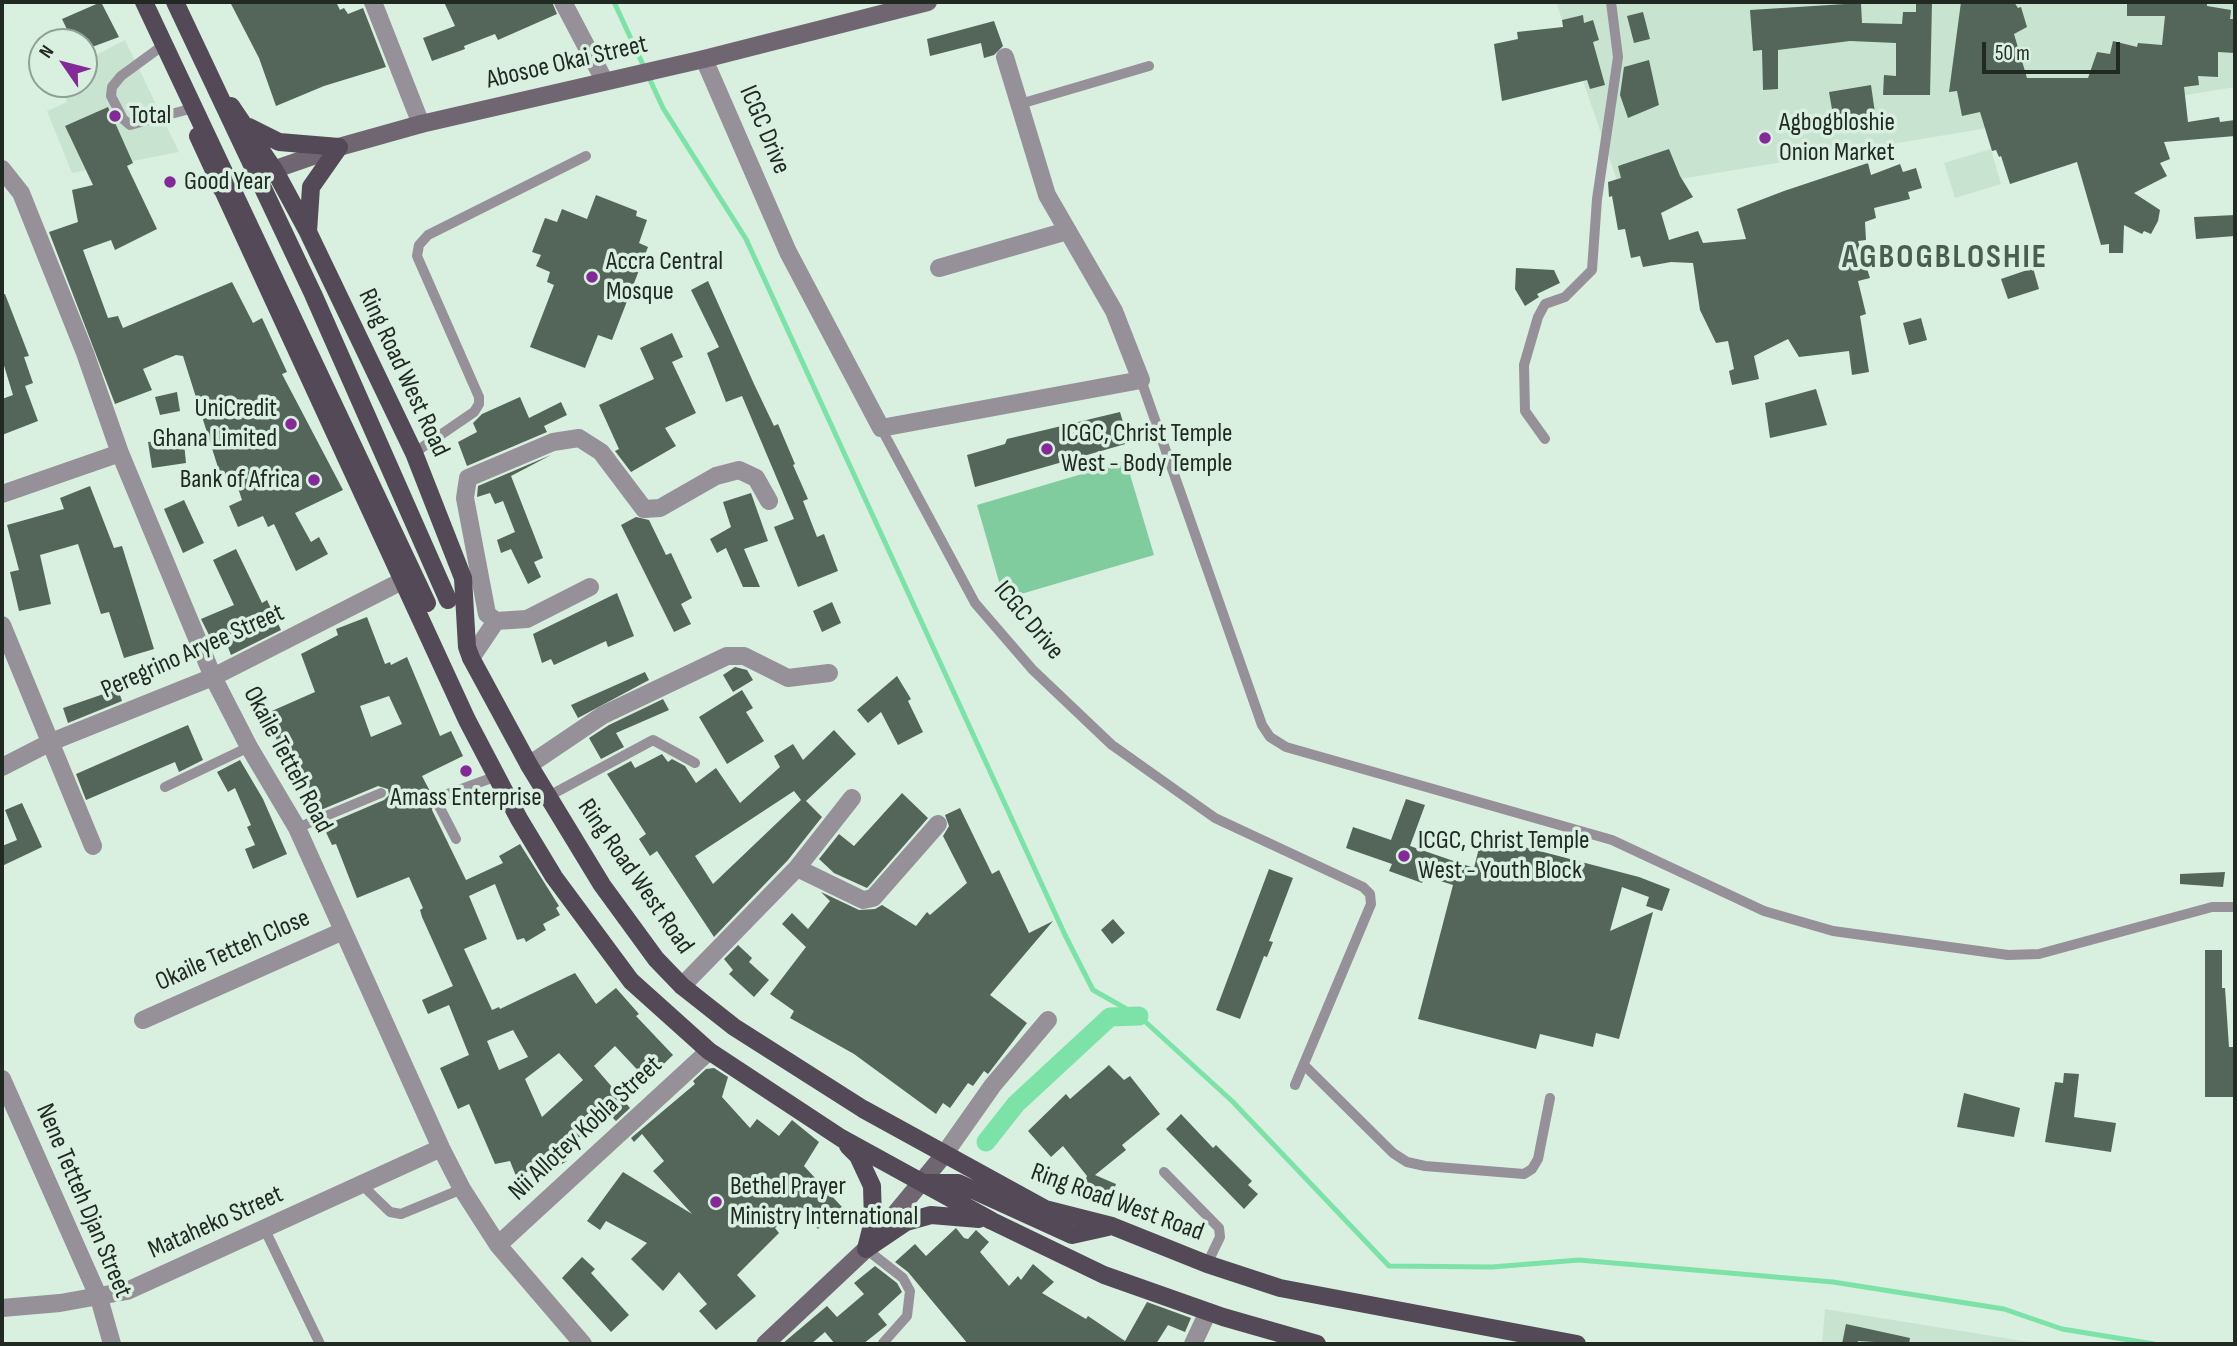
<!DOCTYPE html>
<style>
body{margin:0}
#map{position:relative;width:2237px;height:1346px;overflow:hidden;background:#d9efe0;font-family:"Sofia Sans Condensed",sans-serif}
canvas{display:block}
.frame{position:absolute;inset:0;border:4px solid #212923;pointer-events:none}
.north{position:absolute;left:28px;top:28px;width:70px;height:70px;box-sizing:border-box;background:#d9efe0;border:2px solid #8fa094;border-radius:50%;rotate:305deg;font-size:19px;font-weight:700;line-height:28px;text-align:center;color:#212923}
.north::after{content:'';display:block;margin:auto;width:24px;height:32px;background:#842a96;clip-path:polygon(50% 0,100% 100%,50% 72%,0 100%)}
.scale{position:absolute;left:1982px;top:42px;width:138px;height:32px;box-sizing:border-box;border:4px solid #212923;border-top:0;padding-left:9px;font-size:21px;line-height:24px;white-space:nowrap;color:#212923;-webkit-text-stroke:5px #d9efe0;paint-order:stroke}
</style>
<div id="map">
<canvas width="2237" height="1346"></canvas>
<div class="frame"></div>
<div class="north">N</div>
<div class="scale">50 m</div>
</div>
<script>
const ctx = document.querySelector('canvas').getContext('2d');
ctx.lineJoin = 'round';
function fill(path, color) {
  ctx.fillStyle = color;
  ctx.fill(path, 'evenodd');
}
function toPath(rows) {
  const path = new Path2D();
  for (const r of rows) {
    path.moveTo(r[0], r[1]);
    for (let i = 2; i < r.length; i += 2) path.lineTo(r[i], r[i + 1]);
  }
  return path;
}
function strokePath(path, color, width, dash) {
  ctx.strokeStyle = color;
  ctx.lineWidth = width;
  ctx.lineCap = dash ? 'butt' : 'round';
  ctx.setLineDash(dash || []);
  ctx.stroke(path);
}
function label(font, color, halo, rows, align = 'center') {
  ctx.font = font + ' "Sofia Sans Condensed",sans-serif';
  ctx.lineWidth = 7;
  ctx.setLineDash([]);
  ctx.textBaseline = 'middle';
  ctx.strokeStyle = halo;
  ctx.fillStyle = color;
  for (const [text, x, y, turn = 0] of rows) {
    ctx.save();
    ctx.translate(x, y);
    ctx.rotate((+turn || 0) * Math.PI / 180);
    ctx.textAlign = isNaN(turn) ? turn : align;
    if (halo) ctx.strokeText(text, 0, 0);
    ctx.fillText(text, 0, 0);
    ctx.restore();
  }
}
const built = toPath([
 [1556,2,2235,2,2235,87,1620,189],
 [125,40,179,152,72,173,47,111,67,102,60,84,84,84,84,61],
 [1991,149,2001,184,1955,198,1944,163],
 [1825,1309,2023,1341,2046,1344,1822,1344]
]);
const green = toPath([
 [1126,461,1154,555,1004,599,977,505]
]);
const stream = toPath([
 [614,2,663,108,746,239,1065,935,1093,990,1139,1016,1232,1101,1389,1266,1492,1267,1579,1260,1833,1282,2004,1309,2062,1329,2154,1344]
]);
const canal = toPath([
 [986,1142,1016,1104,1110,1017,1139,1016]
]);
const building = toPath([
 [101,2,119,37,84,50,84,42,73,42,62,19],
 [230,2,336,2,340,10,344,8,348,14,363,8,386,67,324,86,276,106,259,58],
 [444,2,552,2,557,14,498,40,495,34,464,46,465,49,432,61,423,38,455,26],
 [1916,2,1932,2,1930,95,1883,95,1884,75,1896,76,1896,43,1850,41,1778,50,1778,89,1763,90,1762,50,1753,51,1750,10,1861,3,1862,23,1902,24,1903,12,1916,12],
 [1961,2,2014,2,2018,8,2021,7,2027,27,2014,34,2027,78,2088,78,2097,52,2110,54,2113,41,2137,47,2138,43,2162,45,2165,16,2127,16,2127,2,2207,2,2207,6,2231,10,2230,19,2235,19,2235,53,2218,52,2218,77,2198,76,2199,85,2184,87,2188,122,2219,117,2220,122,2235,120,2235,136,2164,142,2170,159,2160,163,2167,176,2134,193,2160,210,2158,221,2151,234,2144,231,2142,234,2124,225,2123,253,2109,253,2109,244,2101,245,2077,162,2010,184,2001,156,1999,157,1996,150,1992,151,1980,112,1962,116,1957,91,1949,92],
 [1643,12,1650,39,1634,43,1627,16],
 [1583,15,1584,23,1593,20,1599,40,1593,42,1605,85,1590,89,1587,80,1502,101,1494,44,1518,39,1517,32,1563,27,1562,20],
 [994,21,1003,46,994,55,984,58,981,43,930,56,927,39],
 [1649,60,1659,105,1628,118,1620,95,1624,67],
 [1871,85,1875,113,1834,121,1829,92],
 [108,107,133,163,127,166,157,229,115,250,111,240,83,250,108,318,118,316,123,328,232,282,253,323,262,318,287,372,282,374,343,490,295,513,311,542,319,537,328,554,296,571,274,524,268,527,263,516,238,527,229,506,242,500,233,473,221,477,183,356,176,355,143,369,152,390,115,404,49,232,78,222,72,190,93,185,65,126],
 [1669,149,1680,176,1693,197,1661,213,1669,240,1698,231,1703,243,1746,239,1737,209,1784,191,1868,163,1871,175,1900,164,1903,172,1916,168,1922,188,1908,192,1910,199,1874,208,1876,218,1865,222,1866,240,1858,241,1870,278,1858,281,1866,314,1860,316,1869,372,1852,375,1849,351,1799,357,1788,339,1754,356,1759,379,1732,385,1729,371,1734,369,1728,341,1716,343,1700,310,1693,263,1671,262,1643,267,1640,256,1631,258,1625,229,1618,230,1612,196,1609,197,1608,182,1621,178,1618,166],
 [596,195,637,211,636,216,647,220,639,243,648,247,612,340,598,335,585,368,530,347,554,285,547,282,550,272,536,266,541,255,532,252,545,218,557,222,562,209,587,219],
 [2235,215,2235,236,2196,239,2194,217],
 [1516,268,1554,270,1560,283,1537,294,1539,297,1525,306,1515,289],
 [2033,268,2039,289,2008,299,2001,279],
 [708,281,754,384,774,426,778,424,795,464,793,465,808,499,803,501,817,537,824,534,838,571,798,587,774,527,794,519,742,396,726,402,707,353,719,347,691,290],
 [2,294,5,294,29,356,24,357,33,383,25,386,38,421,2,435,2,399,13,395,2,359],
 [1921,318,1927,340,1909,345,1903,323],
 [672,333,683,357,672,362,696,413,665,428,676,446,631,472,615,451,619,449,599,405,654,379,640,348],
 [1816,389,1827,425,1770,438,1765,403],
 [177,392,180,411,160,415,155,397],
 [520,397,529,418,561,402,567,415,544,426,547,432,467,466,458,442,477,432,473,423,482,414],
 [1120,412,1129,443,975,487,967,455,1005,444,1007,439],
 [172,439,173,444,184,443,186,463,152,468,148,442],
 [551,455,511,476,543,558,534,562,541,577,528,584,511,549,501,553,497,540,515,532,503,501,495,504,490,493,477,497,478,486],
 [90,486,114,548,122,546,154,649,124,658,109,612,101,614,78,544,40,555,51,604,19,611,10,572,19,570,7,525,64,509,60,498],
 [751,493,768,541,744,549,760,587,743,587,726,548,717,553,710,539,731,527,723,502],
 [184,500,204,543,183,553,164,509],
 [636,517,649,520,666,555,671,553,692,598,681,604,691,624,674,632,621,525],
 [236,549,262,603,267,600,281,630,231,655,226,642,215,647,201,619,234,605,213,560],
 [617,593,634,636,608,647,606,641,554,665,551,659,542,663,533,634],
 [832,602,841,623,822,632,813,611],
 [367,617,385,664,390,662,391,665,407,657,440,736,451,731,463,756,422,776,434,799,432,810,466,880,503,863,499,856,520,844,559,906,556,908,560,915,543,924,546,930,526,942,524,938,517,940,495,884,469,896,487,939,464,949,492,1010,499,1007,500,1009,575,973,596,1004,616,988,639,1014,636,1016,673,1055,647,1080,615,1046,594,1066,630,1108,616,1121,607,1112,562,1153,567,1161,551,1171,535,1169,516,1176,510,1161,495,1164,469,1104,458,1109,440,1068,469,1055,449,1005,428,1014,422,1000,453,986,422,917,420,910,423,908,409,877,357,898,336,844,332,845,323,826,384,800,389,795,388,789,378,786,316,812,308,793,311,792,294,752,290,754,285,742,279,745,265,714,315,692,301,654,338,635,336,629],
 [389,696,402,724,371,737,360,706],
 [513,1030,528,1057,499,1070,487,1041],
 [559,1053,583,1080,542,1117,525,1079],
 [735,667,747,670,753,680,733,692,723,675],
 [645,672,649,680,578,718,571,705],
 [897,676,911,699,908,701,923,732,898,745,881,712,868,723,857,710],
 [118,689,122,701,68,723,63,708],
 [742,690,753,708,746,712,764,741,727,764,699,717],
 [663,699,669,710,616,733,624,747,601,759,589,738,609,725],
 [188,725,203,760,179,772,175,762,86,800,76,774],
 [834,730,856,754,806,801,822,817,788,860,714,937,657,851,650,856,639,839,646,834,607,774,631,761,635,768,662,754,668,762,672,759,685,766,696,783,716,768,740,803,780,767,774,756,793,744,803,760],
 [794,791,801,800,713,884,695,856],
 [240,760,263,799,287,854,253,869,245,849,255,845,247,827,251,825,235,788,228,792,217,772],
 [902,793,928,818,867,888,834,873,819,859,839,834,854,846],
 [1406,799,1425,805,1410,846,1474,868,1482,836,1639,877,1670,889,1662,911,1646,906,1649,897,1622,887,1610,931,1653,912,1619,1039,1596,1033,1593,1047,1540,1034,1536,1049,1418,1019,1453,885,1425,876,1422,883,1389,871,1392,864,1346,848,1353,827,1391,840],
 [22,803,42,847,2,866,2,846,17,840,5,810],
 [960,808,992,874,999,870,1029,933,1053,921,990,995,1027,1023,988,1074,984,1071,973,1086,968,1083,950,1108,943,1103,936,1114,854,1054,790,1018,794,1011,770,994,806,947,782,924,792,913,808,929,830,901,821,892,859,910,875,909,882,905,916,926,927,912,930,915,967,883,943,836,949,826,945,815],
 [1269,869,1293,878,1269,941,1273,942,1267,957,1264,956,1240,1019,1216,1010],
 [2225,872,2223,887,2180,884,2180,874],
 [1113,919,1125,933,1112,944,1101,930],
 [738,945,752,958,749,962,769,980,754,997,729,974,733,970,724,959],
 [2205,950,2222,950,2222,988,2225,988,2229,1047,2235,1047,2235,1097,2205,1097],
 [1109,1065,1124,1080,1130,1076,1160,1114,1122,1145,1126,1150,1095,1175,1116,1184,1111,1198,1083,1186,1087,1176,1063,1146,1051,1157,1028,1131,1066,1094,1070,1099],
 [714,1068,728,1077,722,1097,750,1128,757,1119,779,1136,792,1120,819,1142,804,1166,842,1207,818,1229,797,1206,775,1228,779,1233,737,1275,756,1296,716,1330,699,1311,707,1304,679,1272,663,1291,631,1259,647,1243,606,1221,600,1230,587,1221,623,1172,692,1214,653,1171,664,1161,642,1134,634,1142,631,1138,695,1084,693,1081,706,1069],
 [2064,1073,2079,1074,2074,1117,2116,1123,2111,1152,2045,1142,2055,1082,2063,1083],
 [1964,1093,2020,1108,2014,1137,1957,1127],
 [1181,1114,1213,1148,1216,1145,1252,1181,1248,1185,1258,1194,1244,1209,1166,1129],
 [956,1228,964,1238,968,1239,976,1230,989,1242,980,1252,1009,1286,1018,1276,1021,1280,1033,1264,1054,1282,1042,1293,1086,1319,1088,1316,1125,1341,1147,1302,1191,1318,1185,1332,1168,1325,1156,1344,968,1344,908,1272,895,1262,915,1244,926,1256],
 [582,1257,595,1269,591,1273,629,1315,611,1332,562,1278],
 [875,1266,897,1283,902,1292,878,1314,887,1325,863,1344,835,1344,825,1332,811,1344,782,1344,827,1306,837,1317,864,1294,854,1283],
 [1846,1324,1910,1338,1909,1344,1858,1341,1857,1344,1842,1344]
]);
const lane = toPath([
 [158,49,121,76,112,87,111,96,123,119,130,125,186,110],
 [1020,104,1149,66],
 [1141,380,1262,725,1270,737,1286,747,1612,840,1764,911,1833,931,2008,955,2039,954,2212,907,2235,907],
 [881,428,975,603,1032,669,1112,745,1215,818,1363,887,1370,894,1371,904,1295,1085],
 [1545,439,1525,411,1524,365,1538,317,1545,304,1565,297,1592,270,1597,199,1618,57,1611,2],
 [414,453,474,412,479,404,479,397,417,256,419,245,428,235,586,156],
 [165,787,249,747],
 [547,797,653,740,695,763],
 [297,828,381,793],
 [456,839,439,806,445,795,497,776],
 [1304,1065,1393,1153,1407,1162,1425,1166,1524,1174,1532,1169,1538,1159,1550,1098],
 [1164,1172,1219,1228,1220,1237,1207,1264],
 [362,1185,390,1212,401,1214,462,1189],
 [265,1230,320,1344],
 [866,1249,903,1278,910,1291,907,1316,883,1343]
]);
const street = toPath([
 [373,2,421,124],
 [563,2,604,80],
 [704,59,788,252,881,428,1141,380,1114,311,1047,195,1005,57],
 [2,169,21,193,85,353,120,453,213,677,249,747,297,828,441,1148,462,1189,498,1245,583,1344],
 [939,268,1067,231],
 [2,494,120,453],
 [590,587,527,619,496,621,487,614,465,498,468,478,553,442,579,438,601,452,644,509,660,508,716,476,739,470,756,478,769,501],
 [2,625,93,846],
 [471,658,496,621],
 [529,765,603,715,727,656,744,656,788,678,829,673],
 [2,767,51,742,213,677,404,580],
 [797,868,863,900,873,898,938,824],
 [682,986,797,868,852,798],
 [143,1020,343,931],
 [2,1079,99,1298,112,1344],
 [943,1156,993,1085,1048,1020],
 [498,1245,709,1051],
 [2,1308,60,1303,127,1291,441,1148],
 [1193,1344,1208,1312]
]);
const secondary = toPath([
 [221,188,339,147,421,124,704,59,928,2],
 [765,1344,866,1249,943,1156]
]);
const primary = toPath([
 [231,106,275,171,308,232,414,453,463,578,467,647,471,658,529,765,602,885,656,959,682,986,734,1027,863,1109,1045,1209,1112,1226,1207,1264,1280,1288,1577,1344],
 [249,127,279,142,339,147],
 [198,136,467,720,519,819,554,877,631,981,709,1051,841,1138,992,1221,1104,1275,1223,1317,1317,1344],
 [308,232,311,187,339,147],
 [848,1146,858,1156,872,1186,873,1221,866,1249],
 [924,1183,958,1183,1072,1235,1108,1227],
 [866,1249,906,1222,931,1215,979,1219]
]);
const primaryBridge = toPath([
 [144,2,427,603],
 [175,2,313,294,448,600]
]);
const markers = [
 [115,116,7,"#842a96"],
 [1765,138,7,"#842a96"],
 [170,182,7,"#842a96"],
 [592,277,7,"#842a96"],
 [291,424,7,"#842a96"],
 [1047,449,7,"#842a96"],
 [314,480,7,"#842a96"],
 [466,771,7,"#842a96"],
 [1404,856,7,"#842a96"],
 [716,1202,7,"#842a96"]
];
const streetNames = [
 ["Abosoe Okai Street",567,63,-13],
 ["ICGC Drive",764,130,67],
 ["Ring Road West Road",403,373,65],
 ["ICGC Drive",1028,621,50],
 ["Peregrino Aryee Street",193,652,-24],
 ["Okaile Tetteh Road",287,760,62],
 ["Ring Road West Road",635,877,55],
 ["Okaile Tetteh Close",233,951,-24],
 ["Nii Allotey Kobla Street",586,1129,-43],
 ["Nene Tetteh Djan Street",83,1201,67],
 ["Ring Road West Road",1117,1203,20],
 ["Mataheko Street",216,1223,-24]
];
const poiNames = [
 ["Total",129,116],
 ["Agbogbloshie",1779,123],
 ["Onion Market",1779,153],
 ["Good Year",184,182],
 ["Accra Central",606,262],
 ["Mosque",606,292],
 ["UniCredit",277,409,"right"],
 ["Ghana Limited",277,439,"right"],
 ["ICGC, Christ Temple",1061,434],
 ["West - Body Temple",1061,464],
 ["Bank of Africa",300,480,"right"],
 ["Amass Enterprise",466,798,"center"],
 ["ICGC, Christ Temple",1418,841],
 ["West - Youth Block",1418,871],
 ["Bethel Prayer",730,1187],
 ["Ministry International",730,1217]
];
const districtNames = [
 ["AGBOGBLOSHIE",1945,259]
];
fill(built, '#c8e4d1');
fill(green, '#80cc9e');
strokePath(stream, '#7de2a7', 5);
strokePath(canal, '#7de2a7', 19);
fill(building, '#536659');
strokePath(lane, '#969098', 10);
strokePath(street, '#969098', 18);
strokePath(secondary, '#706671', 18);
strokePath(primary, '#544956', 18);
strokePath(primaryBridge, '#544956', 18);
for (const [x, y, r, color] of markers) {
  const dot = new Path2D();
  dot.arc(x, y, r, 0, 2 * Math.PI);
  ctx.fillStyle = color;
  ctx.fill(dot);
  strokePath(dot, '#d9efe0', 2.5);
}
label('26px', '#212923', '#d9efe0', streetNames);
label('26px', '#212923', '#d9efe0', poiNames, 'left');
ctx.letterSpacing = '2px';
label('bold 33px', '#4a5d50', '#d9efe0', districtNames);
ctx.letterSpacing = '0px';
</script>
